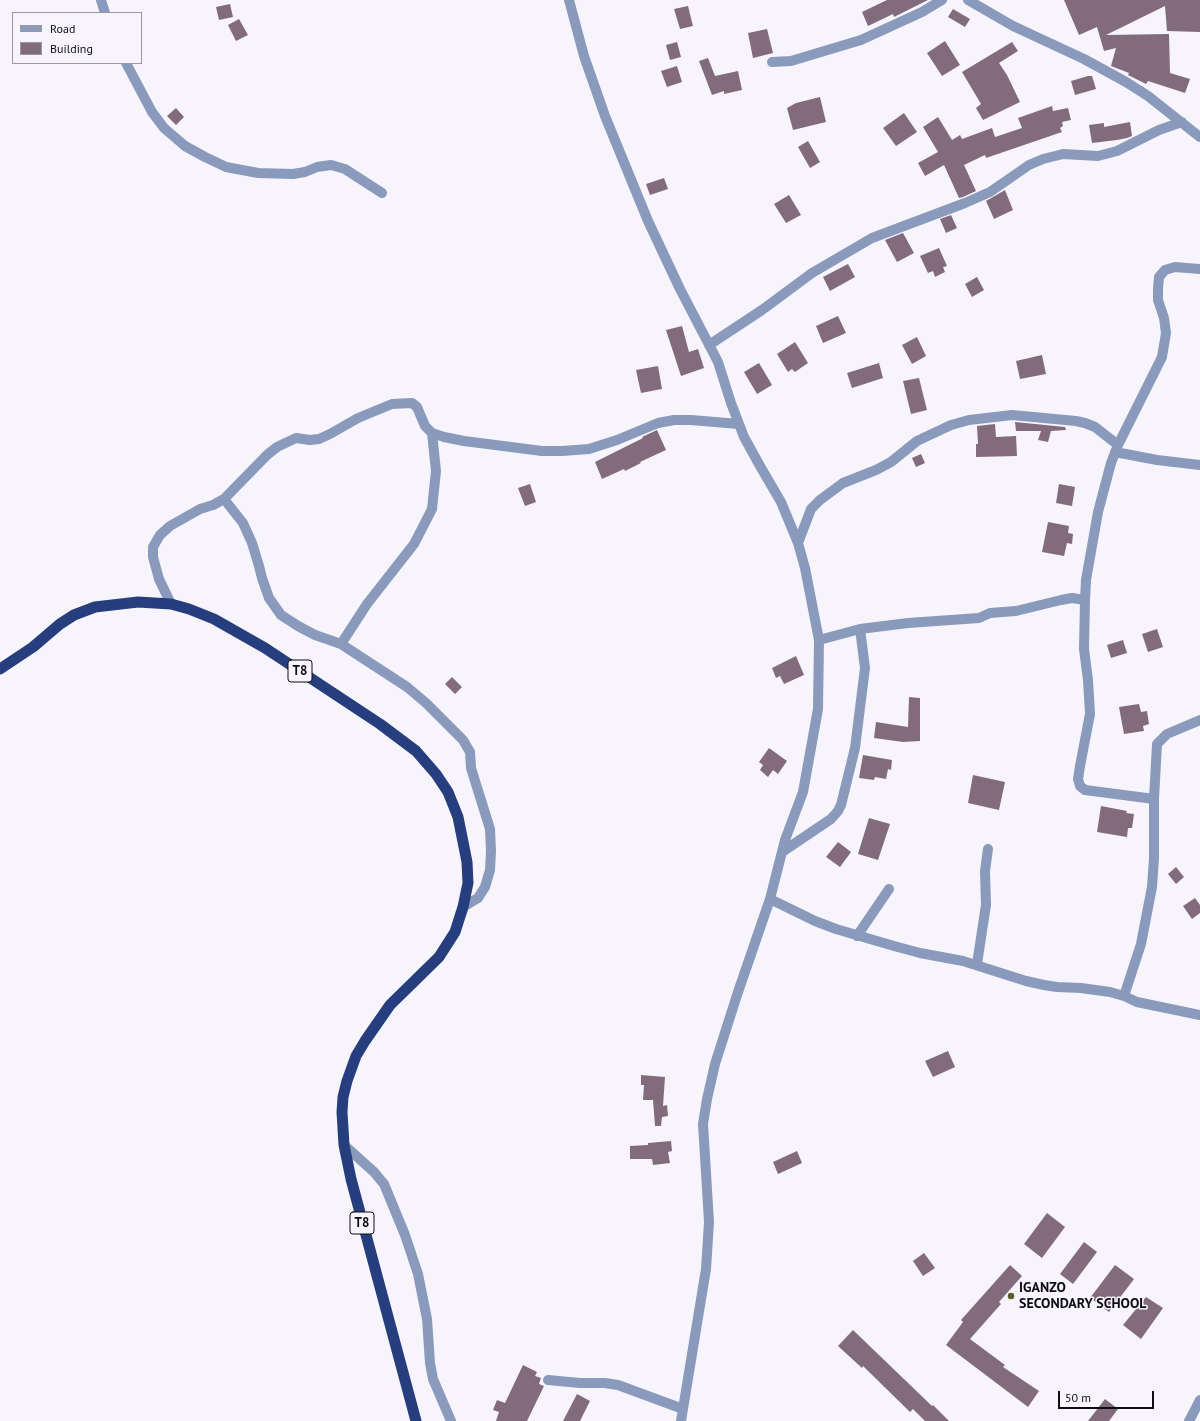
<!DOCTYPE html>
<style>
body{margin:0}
#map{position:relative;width:1200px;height:1421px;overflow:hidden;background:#f7f5fb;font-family:"PT Sans",sans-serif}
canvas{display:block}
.legend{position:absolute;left:12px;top:12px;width:130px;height:52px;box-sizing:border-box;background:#f7f5fb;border:1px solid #9a979f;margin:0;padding:5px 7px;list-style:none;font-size:12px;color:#0e0b14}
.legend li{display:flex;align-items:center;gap:8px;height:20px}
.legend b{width:20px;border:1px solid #9a979f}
.scale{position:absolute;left:1058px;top:1391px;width:96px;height:18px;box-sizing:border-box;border:2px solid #0e0b14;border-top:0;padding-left:5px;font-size:12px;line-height:14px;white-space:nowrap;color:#0e0b14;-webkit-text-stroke:3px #f7f5fb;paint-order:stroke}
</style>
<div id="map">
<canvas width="1200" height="1421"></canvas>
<ul class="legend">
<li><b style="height:5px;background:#8a9abc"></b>Road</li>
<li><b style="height:11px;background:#816b7c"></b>Building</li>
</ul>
<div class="scale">50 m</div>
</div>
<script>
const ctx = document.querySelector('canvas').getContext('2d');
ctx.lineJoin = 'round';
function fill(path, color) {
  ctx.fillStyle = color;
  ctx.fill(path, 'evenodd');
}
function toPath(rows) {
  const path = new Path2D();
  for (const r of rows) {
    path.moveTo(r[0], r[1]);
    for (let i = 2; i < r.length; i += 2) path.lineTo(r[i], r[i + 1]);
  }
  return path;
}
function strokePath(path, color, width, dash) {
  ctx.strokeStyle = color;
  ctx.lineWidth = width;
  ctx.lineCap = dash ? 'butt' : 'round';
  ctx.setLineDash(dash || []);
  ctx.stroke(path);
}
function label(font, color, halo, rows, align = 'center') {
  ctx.font = font + ' "PT Sans",sans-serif';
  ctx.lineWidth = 3;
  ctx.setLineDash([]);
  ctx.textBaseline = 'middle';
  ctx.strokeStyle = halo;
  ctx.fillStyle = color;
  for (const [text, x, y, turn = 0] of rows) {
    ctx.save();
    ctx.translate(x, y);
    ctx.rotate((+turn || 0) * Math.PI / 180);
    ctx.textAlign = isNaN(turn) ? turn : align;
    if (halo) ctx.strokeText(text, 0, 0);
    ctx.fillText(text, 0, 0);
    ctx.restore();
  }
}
const building = toPath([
 [887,0,928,0,894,17,893,14,868,26,862,12],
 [1064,0,1200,0,1200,32,1167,31,1165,6,1106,35,1169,34,1170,73,1190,79,1185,93,1148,81,1146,84,1128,75,1129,73,1111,66,1116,48,1104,51,1097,27,1079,35],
 [230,4,233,17,219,20,216,7],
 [688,6,693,26,680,29,674,9],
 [953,9,970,19,965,27,948,17],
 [239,19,248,35,236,41,228,25],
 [767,29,773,53,753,58,748,33],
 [945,41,960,65,942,76,927,53],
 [677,42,681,57,670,60,666,45],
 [1012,42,1018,51,999,63,1007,75,1020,102,983,120,976,108,981,104,962,72],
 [708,58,715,76,738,71,742,90,724,94,724,91,712,95,699,61],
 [677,66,682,82,667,87,661,71],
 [1088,76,1092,76,1096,89,1075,95,1071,81],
 [820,97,826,122,793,130,787,108,796,103],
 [1052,106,1053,111,1068,108,1071,120,1062,122,1063,126,1060,128,1062,132,986,158,985,155,964,165,976,191,963,197,959,198,944,165,925,176,918,163,938,152,923,127,938,117,952,140,960,135,962,139,992,128,995,137,1022,128,1018,118],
 [176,108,184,117,176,125,167,116],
 [904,113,917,132,896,146,883,128],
 [1130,122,1132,136,1127,138,1117,140,1092,143,1089,125,1104,123,1104,127],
 [808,141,820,162,810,168,798,147],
 [664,178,668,189,650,195,646,184],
 [1005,190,1013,210,994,219,986,201],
 [789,195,801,215,786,223,774,204],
 [951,215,957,228,946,233,940,219],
 [903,233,914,253,897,262,885,240],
 [939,248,947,266,943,267,945,272,935,277,933,271,928,273,920,256],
 [848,264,855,277,830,291,823,277],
 [977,277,984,290,972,297,965,284],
 [838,316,846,333,823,343,816,326],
 [682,326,689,352,698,349,704,368,681,376,666,330],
 [917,337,926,356,912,364,902,345],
 [795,342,808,363,795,372,792,369,788,372,777,354],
 [1042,355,1046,374,1020,379,1016,361],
 [759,363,772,385,757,394,744,372],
 [879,363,883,378,852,388,847,373],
 [658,366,662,389,641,393,636,370],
 [919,378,927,410,911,414,903,381],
 [1015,422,1065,427,1066,430,1051,431,1048,442,1038,440,1041,431,1016,431],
 [995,424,996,437,1016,436,1017,456,976,457,976,444,978,444,977,426],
 [657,430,666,450,640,462,641,463,625,471,624,469,602,479,595,462,643,438,642,437],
 [921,454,925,463,916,467,912,458],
 [530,484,536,502,525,506,518,488],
 [1059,484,1075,487,1072,506,1056,503],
 [1048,522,1069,526,1068,533,1073,534,1072,544,1067,543,1064,556,1042,552],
 [1157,629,1163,647,1148,652,1142,634],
 [1123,640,1127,653,1111,658,1107,645],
 [796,656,804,675,784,684,780,676,776,678,772,668],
 [452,677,462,687,455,694,445,684],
 [909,697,920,698,920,741,903,742,874,738,876,722,908,727],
 [1139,704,1141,712,1147,711,1149,724,1143,726,1144,731,1124,734,1119,707],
 [769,748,787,761,778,774,773,770,768,777,760,770,763,765,759,762],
 [863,755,892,760,891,770,888,769,886,779,875,777,874,780,859,778],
 [973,775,1005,782,999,810,968,803],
 [1101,806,1127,811,1126,813,1134,814,1132,828,1128,828,1127,837,1097,832],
 [869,818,890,824,878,860,858,854],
 [838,842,851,852,840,867,826,857],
 [1176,867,1184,877,1176,884,1168,874],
 [1195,898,1200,905,1200,913,1192,919,1183,906],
 [948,1051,955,1067,933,1077,925,1061],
 [641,1075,665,1077,663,1106,667,1105,668,1116,662,1117,661,1126,655,1126,653,1100,643,1100,644,1085,641,1085],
 [671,1141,672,1151,668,1152,670,1163,653,1165,652,1159,630,1159,630,1146,648,1145,648,1143],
 [797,1151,802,1163,778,1174,773,1162],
 [1047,1213,1065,1227,1042,1258,1024,1244],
 [1084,1242,1097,1252,1073,1284,1060,1274],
 [924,1253,935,1268,923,1276,913,1261],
 [1010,1265,1022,1276,999,1302,1001,1304,970,1339,1005,1365,1003,1367,1039,1391,1028,1407,946,1345,963,1322,961,1320],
 [1115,1265,1134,1279,1109,1312,1090,1298],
 [1146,1297,1163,1308,1141,1339,1123,1325],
 [853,1330,932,1406,933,1405,949,1421,925,1421,913,1409,910,1412,863,1366,862,1368,838,1346],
 [523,1365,537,1372,535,1376,541,1378,539,1384,544,1386,527,1421,496,1421,499,1412,493,1410,497,1400,505,1403],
 [577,1394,590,1401,580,1421,563,1421],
 [1105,1399,1118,1409,1109,1421,1088,1421]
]);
const minor = toPath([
 [101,0,105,13],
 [569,0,584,56,605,116,648,221,680,289,718,362,731,403,744,437,760,466,781,502,798,543,805,568,819,640,818,709,803,792,785,840,770,899,737,995,715,1064,707,1099,703,1124,709,1222,706,1269,681,1421],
 [968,0,1013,26,1084,59,1126,82,1148,96,1200,137],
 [772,62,791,61,861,40,922,12,942,0],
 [126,63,152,112,164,128,185,146,205,157,226,167,258,173,293,174,305,172,317,167,331,165,345,169,382,193],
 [709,345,762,310,812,273,872,238,965,203,990,192,1029,165,1043,159,1063,154,1098,156,1117,151,1159,130,1182,122],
 [1115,452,1157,460,1200,465],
 [224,499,243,523,252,543,259,566,262,578,269,598,281,615,298,626,315,635,341,644,407,687,426,703,463,740,470,752,471,768,490,829,491,851,490,870,485,887,478,898,463,907],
 [798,543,811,509,820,500,843,483,876,470,891,462,917,441,951,425,969,420,1012,415,1076,421,1085,423,1095,427,1118,445],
 [171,604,159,579,153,557,153,547,160,535,170,526,200,509,213,505,224,499,267,455,277,447,296,438,310,440,319,439,330,434,358,418,392,404,412,403,417,407,425,426,432,433,444,437,464,441,542,451,562,451,589,449,617,440,658,423,674,420,691,420,739,424],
 [819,640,860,629,908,623,979,618,990,613,1016,611,1061,600,1072,598,1085,600],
 [341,644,367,604,414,544,432,509,436,471,432,433],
 [1154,799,1085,790,1080,786,1078,779,1080,766,1090,714,1088,680,1084,649,1085,600,1086,580,1098,512,1111,463,1118,445,1162,357,1166,333,1164,318,1158,300,1158,289,1159,277,1165,270,1175,267,1200,269],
 [782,852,831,819,838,811,841,805,855,748,865,668,860,629],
 [770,899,815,921,836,929,894,946,920,953,963,961,1026,981,1044,985,1057,987,1081,988,1110,992,1124,996,1137,1002,1200,1015],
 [857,936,889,889],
 [977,964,986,905,985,871,988,849],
 [1124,996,1141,944,1152,887,1154,858,1154,799,1157,744,1167,734,1200,720],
 [344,1145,374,1172,384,1184,405,1235,418,1274,427,1319,430,1363,433,1379,451,1421],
 [548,1380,580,1383,605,1383,618,1385,683,1409],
 [1189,1421,1200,1400]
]);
const trunk = toPath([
 [0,669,33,647,60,624,74,615,95,607,138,602,171,604,189,609,214,619,265,648,380,724,416,751,436,774,448,792,458,817,467,862,468,883,463,907,455,932,439,957,390,1005,365,1041,356,1056,347,1081,343,1097,342,1112,344,1145,351,1179,416,1421]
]);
const markers = [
 [1011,1296,4,"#5b5d2a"]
];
const shields = [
 [300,671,24],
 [362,1223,24]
];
const shieldNames = [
 ["T8",300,671],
 ["T8",362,1223]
];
const poiNames = [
 ["IGANZO",1019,1288],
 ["SECONDARY SCHOOL",1019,1304]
];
fill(building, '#816b7c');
strokePath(minor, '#8a9abc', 10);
strokePath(trunk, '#263e7d', 11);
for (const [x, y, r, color] of markers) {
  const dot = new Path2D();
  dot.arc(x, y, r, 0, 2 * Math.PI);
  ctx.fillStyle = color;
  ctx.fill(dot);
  strokePath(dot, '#f7f5fb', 1.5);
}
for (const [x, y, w] of shields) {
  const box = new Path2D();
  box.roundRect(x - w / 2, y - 11, w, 22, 3);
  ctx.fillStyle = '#f7f5fb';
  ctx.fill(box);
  strokePath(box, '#0e0b14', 1);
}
label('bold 13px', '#0e0b14', null, shieldNames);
label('bold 14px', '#0e0b14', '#f7f5fb', poiNames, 'left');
</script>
